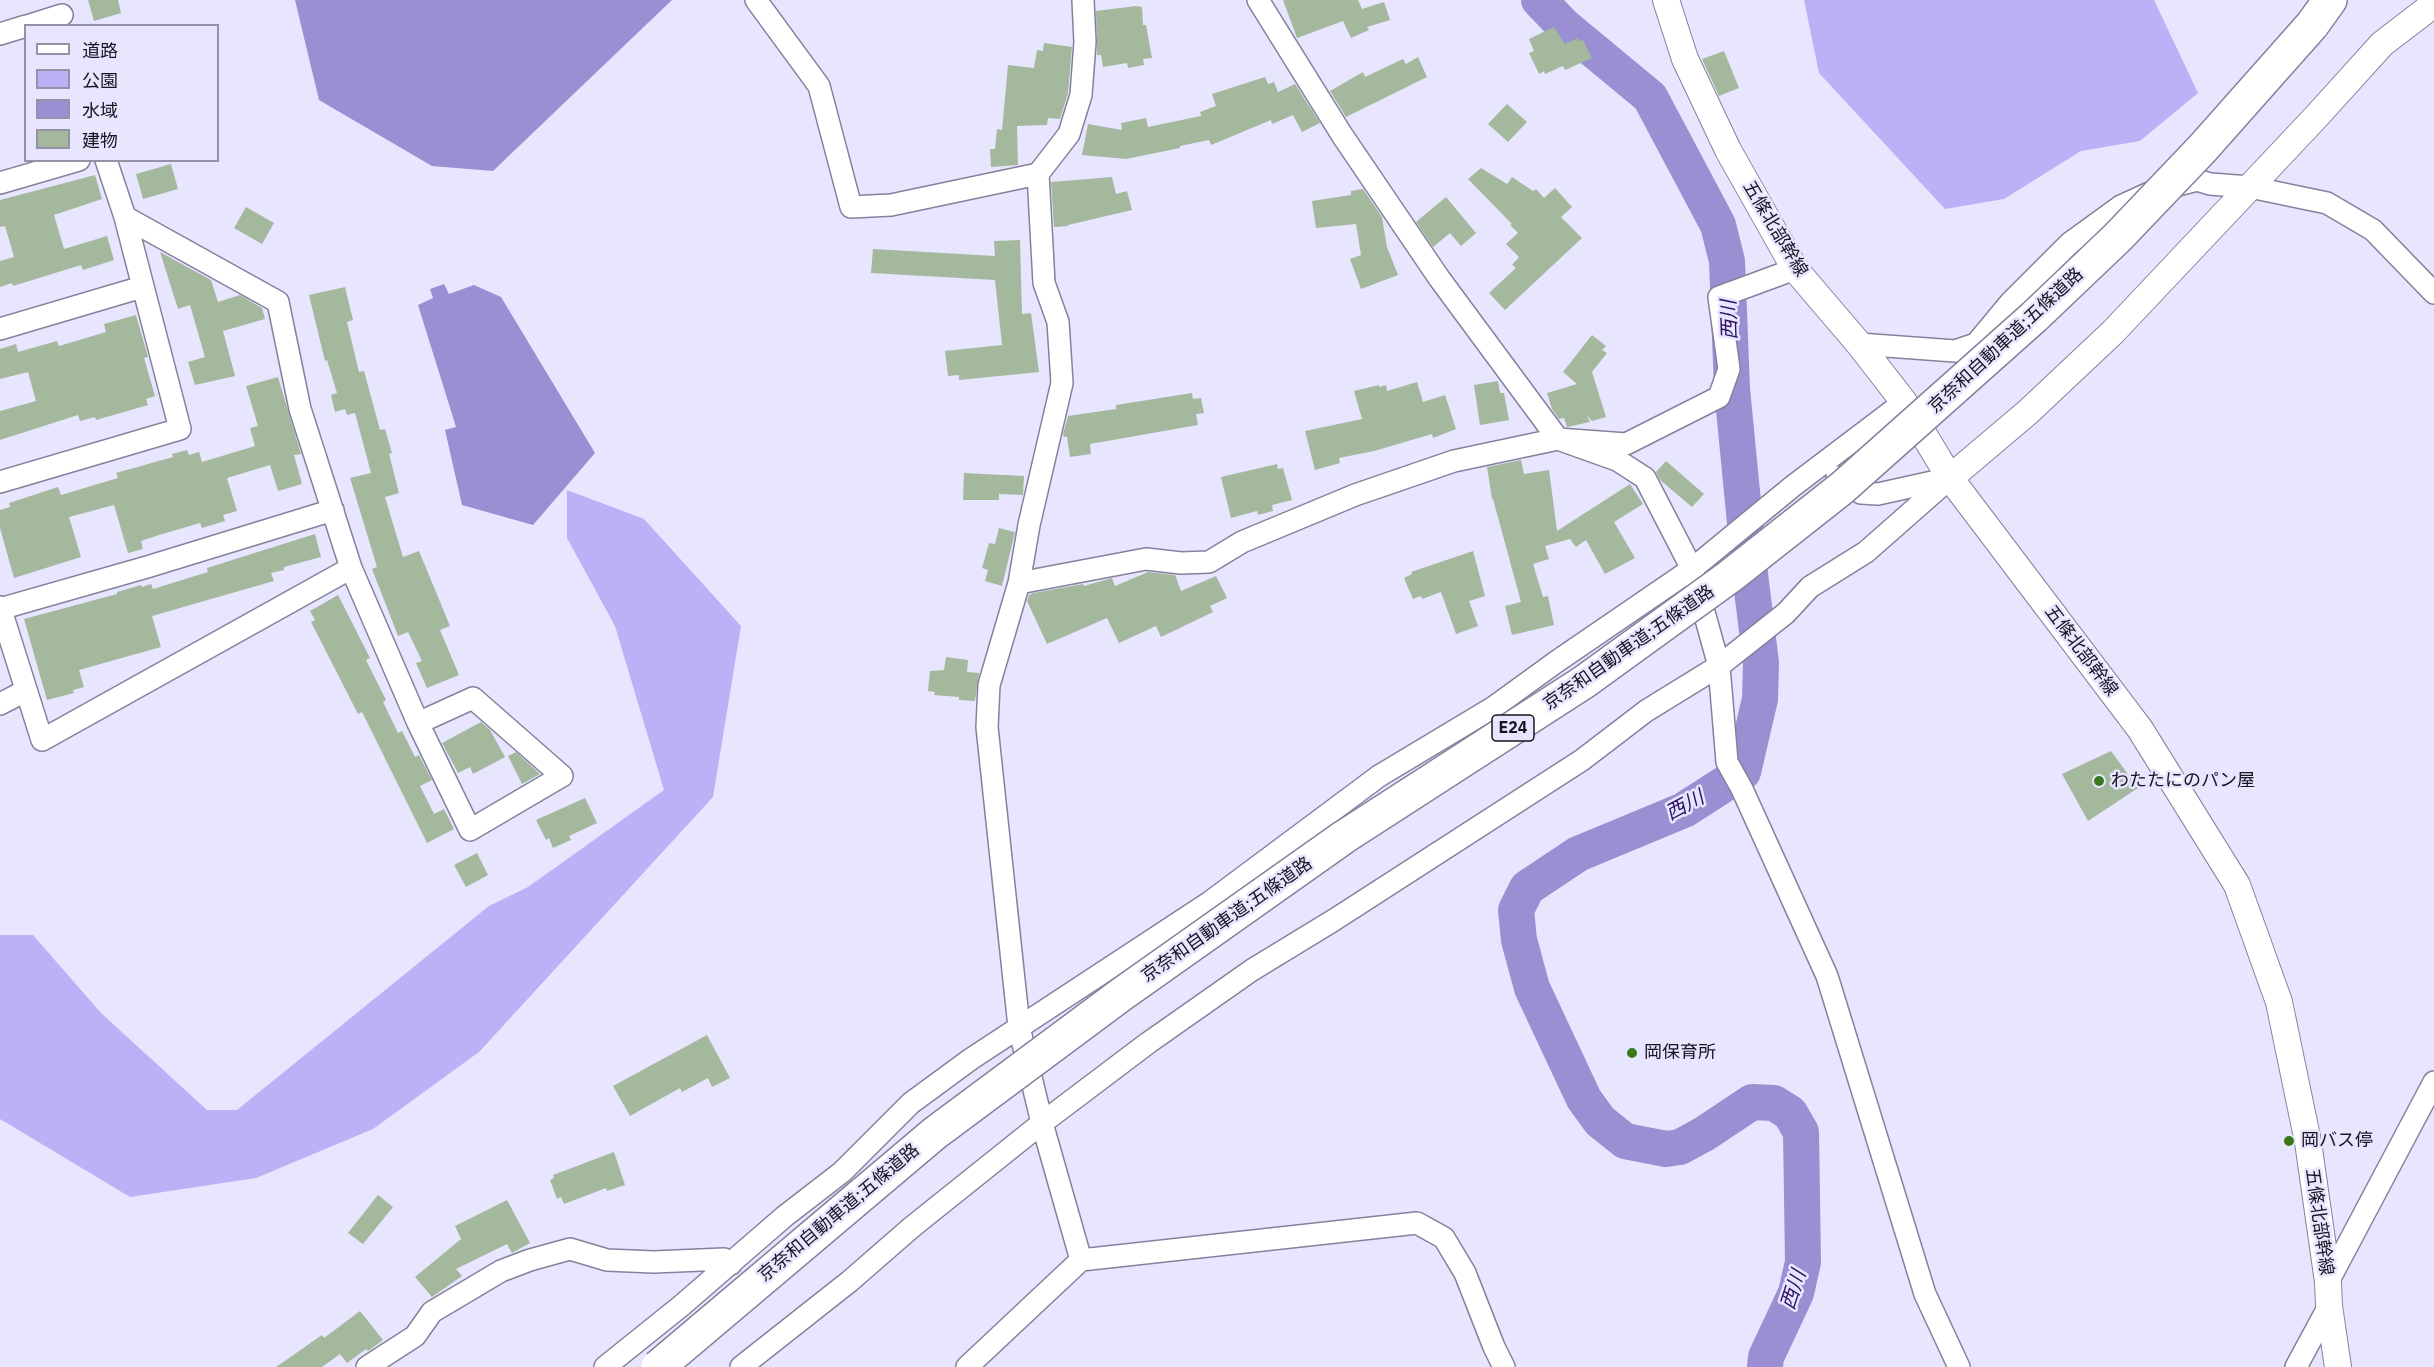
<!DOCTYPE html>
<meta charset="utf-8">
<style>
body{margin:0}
#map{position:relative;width:2434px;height:1367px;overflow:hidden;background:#e8e5ff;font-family:"IBM Plex Sans","Noto Sans JP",sans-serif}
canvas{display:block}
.legend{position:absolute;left:24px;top:24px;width:195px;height:138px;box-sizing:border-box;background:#e8e5ff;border:2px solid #9492a6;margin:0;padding:8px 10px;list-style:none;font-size:18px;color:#171520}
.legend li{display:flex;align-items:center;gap:12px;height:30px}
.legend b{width:30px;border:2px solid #9492a6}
</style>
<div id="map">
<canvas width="2434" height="1367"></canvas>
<ul class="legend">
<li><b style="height:8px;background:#fff"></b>道路</li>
<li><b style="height:16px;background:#bcb1f7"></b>公園</li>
<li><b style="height:16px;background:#9a8fd2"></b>水域</li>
<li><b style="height:16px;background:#a4b89e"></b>建物</li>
</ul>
</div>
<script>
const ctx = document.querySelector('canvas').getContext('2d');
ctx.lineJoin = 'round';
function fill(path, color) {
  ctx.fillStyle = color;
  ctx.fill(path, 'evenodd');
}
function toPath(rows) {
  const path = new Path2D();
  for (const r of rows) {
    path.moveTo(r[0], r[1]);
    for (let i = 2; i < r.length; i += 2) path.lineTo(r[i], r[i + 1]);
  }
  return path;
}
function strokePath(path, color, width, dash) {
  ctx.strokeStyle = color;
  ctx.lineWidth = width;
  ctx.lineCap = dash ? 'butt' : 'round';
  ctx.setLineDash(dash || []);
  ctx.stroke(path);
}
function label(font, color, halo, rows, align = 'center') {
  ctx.font = font + ' "IBM Plex Sans","Noto Sans JP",sans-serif';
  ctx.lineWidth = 5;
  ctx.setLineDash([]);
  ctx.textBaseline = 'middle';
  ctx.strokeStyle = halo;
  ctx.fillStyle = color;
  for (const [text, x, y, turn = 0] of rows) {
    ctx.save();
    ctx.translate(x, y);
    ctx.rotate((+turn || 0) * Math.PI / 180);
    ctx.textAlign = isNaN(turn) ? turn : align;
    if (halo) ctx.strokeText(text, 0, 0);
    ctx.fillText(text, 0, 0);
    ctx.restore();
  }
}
const green = toPath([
 [1804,0,2154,0,2198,93,2140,141,2081,151,2004,199,1945,209,1819,73],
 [567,490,644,519,741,626,713,797,479,1052,373,1129,256,1178,130,1197,0,1119,0,935,33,935,101,1013,207,1110,237,1110,489,906,528,887,664,790,615,626,567,538]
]);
const water = toPath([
 [295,0,672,0,493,171,432,166,319,100],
 [444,284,449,294,474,285,501,297,595,453,533,525,462,505,445,430,456,427,418,305,433,298,430,289]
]);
const river = toPath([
 [1539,0,1563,25,1650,97,1718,225,1727,261,1732,389,1750,574,1761,663,1760,699,1743,772,1684,810,1578,854,1527,888,1516,910,1519,940,1532,988,1584,1099,1600,1121,1625,1141,1666,1149,1680,1147,1704,1134,1752,1102,1774,1103,1790,1113,1801,1132,1803,1262,1796,1293,1766,1357,1765,1367]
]);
const building = toPath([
 [88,0,118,0,121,13,94,21],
 [1283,0,1358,0,1362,9,1384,2,1390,20,1367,27,1369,30,1351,38,1343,21,1297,38],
 [1136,6,1142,7,1143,25,1146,25,1152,58,1143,59,1144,65,1128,68,1127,63,1103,67,1101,55,1097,55,1096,11],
 [1554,27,1565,44,1578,38,1579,41,1583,40,1592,58,1565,70,1563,66,1545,74,1544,71,1539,74,1529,53,1534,51,1529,39],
 [1044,43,1072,47,1068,93,1060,119,1048,118,1047,125,1017,126,1018,165,991,167,990,149,995,149,997,129,1002,130,1008,65,1034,68,1037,50,1043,51],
 [1724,51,1739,88,1719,96,1702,59],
 [1418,57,1427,77,1346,117,1330,91,1363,72,1365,77,1403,59,1406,64],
 [1265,77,1268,84,1274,82,1278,92,1295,84,1320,123,1302,132,1293,115,1272,124,1271,120,1211,145,1209,140,1180,146,1180,148,1126,159,1082,155,1088,124,1122,130,1121,123,1146,118,1148,127,1201,116,1200,112,1216,106,1212,94],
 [1507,104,1527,122,1508,142,1488,124],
 [171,164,178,189,143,199,136,174],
 [1481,168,1507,184,1512,177,1533,191,1536,189,1544,198,1555,188,1572,207,1561,217,1582,238,1505,310,1489,293,1516,268,1512,265,1519,257,1506,244,1518,233,1510,225,1512,224,1468,179],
 [95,175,102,199,54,215,64,249,107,236,114,260,83,270,81,265,13,286,12,283,0,287,0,261,14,257,5,226,0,227,0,200],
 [1112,177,1116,194,1127,191,1132,210,1068,225,1068,226,1054,227,1051,182],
 [1363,189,1382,217,1387,247,1398,275,1361,289,1350,259,1361,255,1356,224,1316,228,1312,201,1351,195,1351,191],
 [1446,197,1476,233,1461,246,1450,233,1433,247,1416,222],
 [246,207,274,223,262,244,234,228],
 [1020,240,1022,314,1031,313,1039,372,959,380,959,375,948,376,945,351,1002,345,995,280,871,273,873,249,995,256,994,241],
 [160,252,211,280,218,302,240,295,262,308,265,319,223,331,235,376,195,385,188,362,205,357,190,305,178,309],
 [345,287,353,320,347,322,359,372,364,371,380,430,385,429,392,453,389,454,399,493,385,497,403,557,419,551,450,626,440,630,459,675,427,688,416,663,422,661,408,632,398,636,372,569,377,567,350,478,371,473,355,413,347,415,345,409,335,412,331,395,337,393,327,360,325,361,309,295],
 [136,315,148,357,144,358,155,396,146,399,148,405,96,420,95,417,80,421,78,415,0,440,0,411,36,401,28,372,0,379,0,349,16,344,18,352,57,341,59,346,106,332,104,324],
 [1592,335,1606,346,1602,350,1607,353,1592,372,1606,417,1592,421,1587,416,1590,422,1567,427,1564,418,1559,419,1552,409,1547,393,1577,384,1563,372],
 [278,377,301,454,294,455,302,484,278,491,270,465,227,478,237,511,223,515,225,521,202,528,200,523,159,535,141,541,143,549,128,553,114,505,69,517,81,557,14,578,0,528,0,510,10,507,9,503,58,487,61,495,118,478,116,473,173,457,172,454,187,450,189,455,199,452,202,462,255,446,250,428,258,426,246,386],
 [1498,381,1500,393,1504,393,1509,420,1480,425,1474,385],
 [1417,382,1423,402,1445,395,1456,429,1433,438,1432,434,1374,451,1339,458,1340,463,1315,470,1305,431,1362,419,1354,391,1379,385,1379,387,1386,385,1387,391],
 [1192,393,1193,399,1201,398,1204,413,1196,414,1198,425,1090,444,1091,454,1070,457,1067,437,1064,437,1063,434,1068,416,1116,409,1116,405],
 [1521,460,1524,474,1549,470,1557,531,1630,484,1643,504,1614,522,1635,558,1605,574,1586,540,1576,547,1570,539,1545,546,1549,559,1533,564,1543,597,1548,596,1554,625,1512,635,1505,606,1521,602,1493,499,1492,499,1487,467],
 [1666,461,1704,494,1692,507,1660,480,1656,472],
 [1277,464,1278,469,1283,468,1292,500,1272,505,1273,511,1258,515,1257,511,1231,518,1221,477],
 [964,473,1024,476,1023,495,999,494,999,500,963,500],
 [999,528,1015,532,1002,586,985,581,988,570,982,568,989,543,995,544],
 [315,534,321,557,284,567,284,570,271,573,274,581,152,616,161,647,79,670,84,687,73,690,74,693,47,700,24,619,117,594,117,592,141,585,142,587,151,584,153,589,208,572,207,568],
 [1473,551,1485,596,1469,601,1478,626,1456,634,1441,592,1422,599,1421,596,1413,599,1404,578,1412,574,1411,572],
 [1148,572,1175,575,1181,591,1216,576,1227,598,1210,606,1213,612,1161,637,1156,626,1119,643,1107,618,1047,644,1027,601,1029,595,1033,593,1083,584,1084,586,1112,578,1115,586],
 [338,595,370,658,366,660,386,700,383,702,398,733,402,731,415,757,419,755,432,780,420,786,434,814,444,809,454,829,427,843,362,712,358,714,311,622,315,620,310,611],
 [946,657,968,660,967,672,979,673,975,701,959,700,959,697,934,695,935,692,928,691,930,671,944,670],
 [481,722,490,730,505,757,473,774,470,767,458,773,442,743],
 [2111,751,2138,788,2088,821,2062,774],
 [516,752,540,774,522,784,508,756],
 [585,798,597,823,569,836,571,840,553,848,549,838,546,840,536,820],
 [477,853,488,875,466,887,454,865],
 [707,1035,730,1078,712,1087,708,1078,682,1092,680,1088,630,1116,613,1086],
 [614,1152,625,1185,607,1191,606,1188,564,1204,561,1197,557,1199,550,1180,554,1178,553,1175],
 [378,1195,393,1207,363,1244,348,1233],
 [507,1200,530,1243,512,1253,507,1244,456,1269,462,1276,432,1297,415,1277,461,1239,455,1226],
 [360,1311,383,1340,371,1349,368,1351,366,1349,347,1363,340,1354,322,1367,276,1367,322,1335,324,1338]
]);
const minor = toPath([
 [756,0,819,86,851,207,891,205,1038,174,1069,134,1081,95,1085,42,1083,0],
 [1258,0,1342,135,1439,278,1558,439,1617,460,1645,478,1692,569,1719,666,1727,762,1742,789,1827,976,1925,1294,1959,1367],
 [27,26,62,15],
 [0,34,26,26],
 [0,183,79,160],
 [125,217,278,302,300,409,351,568,418,723],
 [0,329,142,287],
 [1859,344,1955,351,1976,344,2010,303,2070,243,2121,206,2154,191,2197,180,2210,184,2250,187,2327,203,2373,230,2434,293],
 [1837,477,1861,493,1878,494,1946,479],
 [0,482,180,429,125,217,106,160],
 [1019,583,1146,559,1181,563,1209,562,1242,542,1355,495,1454,461,1558,439,1626,444,1719,397,1729,369,1719,297,1795,269],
 [0,607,42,740,351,568],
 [0,609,147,567,333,510],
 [473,698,562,776,470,830,418,723,473,698],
 [0,704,25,691],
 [1081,1260,1417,1223,1444,1238,1465,1273,1494,1347,1504,1367],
 [2328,1282,2434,1082],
 [367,1367,415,1336,432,1312,501,1271,530,1260,570,1249,607,1260,654,1262,724,1259,731,1264],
 [605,1367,681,1306,785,1216,842,1172,911,1103,971,1059,1210,902,1379,776,1494,707,1556,662,1692,569,1793,486,1904,402],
 [741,1367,850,1281,912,1227,1042,1123,1148,1043,1252,970,1334,920,1582,760,1646,711,1719,666,1786,613,1810,587,1866,552,1950,478],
 [967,1367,1081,1260,1042,1123,1019,1027,987,727,989,685,1019,583,1029,525,1062,383,1058,322,1044,283,1038,174],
 [2296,1367,2329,1306]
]);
const tertiary = toPath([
 [1666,0,1685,59,1728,150,1795,269,1859,344,1904,402,1950,478,2140,729,2237,885,2279,1002,2308,1142,2328,1282,2329,1306,2338,1367],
 [1950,478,2028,412,2113,332,2315,118,2382,44,2434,4]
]);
const motorway = toPath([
 [2312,25,2330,0]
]);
const motorwayBridge = toPath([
 [658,1367,935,1133,1122,994,1344,837,1584,682,1729,577,1842,488,2034,317,2118,237,2202,149,2312,25]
]);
const markers = [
 [2099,781,6,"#367a1b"],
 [1632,1053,6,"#367a1b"],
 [2289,1141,6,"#367a1b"]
];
const shields = [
 [1513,728,42]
];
const shieldNames = [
 ["E24",1513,728]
];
const streetNames = [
 ["五條北部幹線",1775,229,59],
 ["京奈和自動車道;五條道路",2006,341,-43],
 ["京奈和自動車道;五條道路",1629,648,-35],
 ["五條北部幹線",2081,651,53],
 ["京奈和自動車道;五條道路",1227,920,-35],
 ["京奈和自動車道;五條道路",839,1213,-40],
 ["五條北部幹線",2319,1222,82]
];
const poiNames = [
 ["わたたにのパン屋",2111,781],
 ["岡保育所",1644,1053],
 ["岡バス停",2301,1141]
];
const waterNames = [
 ["西川",1730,320,-92],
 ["西川",1685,806,-28],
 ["西川",1794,1290,-72]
];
fill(green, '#bcb1f7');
fill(water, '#9a8fd2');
strokePath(river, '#9a8fd2', 36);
fill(building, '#a4b89e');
strokePath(minor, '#85819d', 24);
strokePath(tertiary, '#85819d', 28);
strokePath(motorway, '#85819d', 36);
strokePath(minor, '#fff', 21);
strokePath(tertiary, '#fff', 26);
strokePath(motorway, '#fff', 33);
strokePath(motorwayBridge, '#85819d', 36, []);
strokePath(motorwayBridge, '#fff', 33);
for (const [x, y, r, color] of markers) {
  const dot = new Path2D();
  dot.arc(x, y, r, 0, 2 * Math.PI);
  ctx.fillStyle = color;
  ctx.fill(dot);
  strokePath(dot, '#e8e5ff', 2);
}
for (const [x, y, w] of shields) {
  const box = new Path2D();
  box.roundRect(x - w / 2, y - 13, w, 26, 4.5);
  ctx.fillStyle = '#e8e5ff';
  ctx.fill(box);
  strokePath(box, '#171520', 1.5);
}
label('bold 16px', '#171520', null, shieldNames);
label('18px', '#171520', '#e8e5ff', streetNames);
label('18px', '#171520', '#e8e5ff', poiNames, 'left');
label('italic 20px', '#2d1261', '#e8e5ff', waterNames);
</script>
